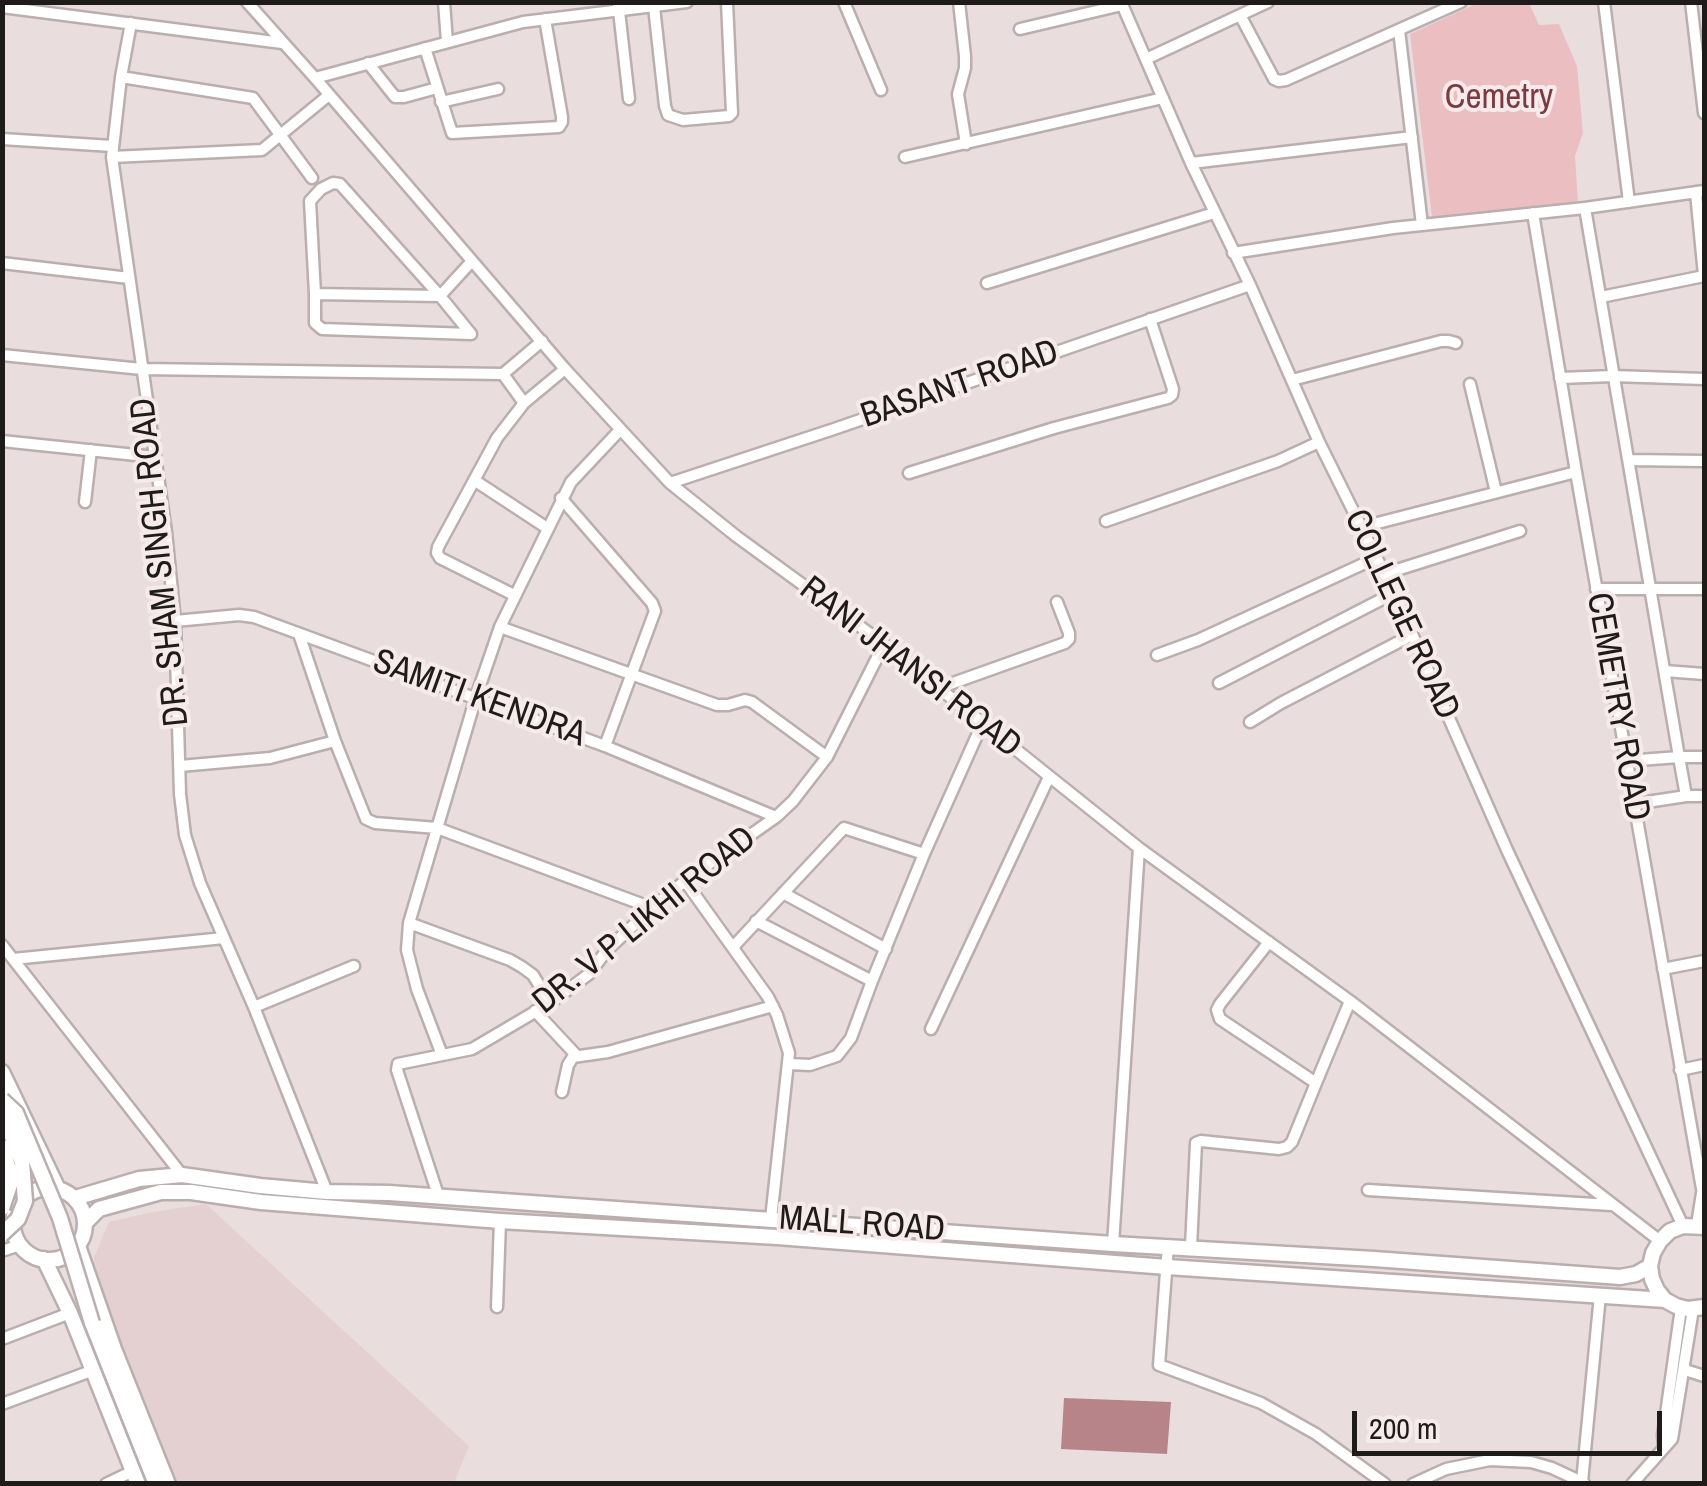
<!DOCTYPE html>
<style>
body{margin:0}
#map{position:relative;width:1707px;height:1486px;overflow:hidden;background:#e9ddde;font-family:"Archivo Narrow",sans-serif}
canvas{display:block}
.frame{position:absolute;inset:0;border:5px solid #1f1b1b;pointer-events:none}
.scale{position:absolute;left:1352px;top:1411px;width:310px;height:45px;box-sizing:border-box;border:5px solid #1f1b1b;border-top:0;padding-left:12px;font-size:30px;line-height:35px;white-space:nowrap;color:#1f1b1b;-webkit-text-stroke:8px #f7eaeb;paint-order:stroke}
</style>
<div id="map">
<canvas width="1707" height="1486"></canvas>
<div class="frame"></div>
<div class="scale">200 m</div>
</div>
<script>
const ctx = document.querySelector('canvas').getContext('2d');
ctx.lineJoin = 'round';
function fill(path, color) {
  ctx.fillStyle = color;
  ctx.fill(path, 'evenodd');
}
function toPath(rows) {
  const path = new Path2D();
  for (const r of rows) {
    if (r.length === 3) {
      path.moveTo(r[0] + r[2], r[1]);
      path.arc(r[0], r[1], r[2], 0, 2 * Math.PI);
      continue;
    }
    path.moveTo(r[0], r[1]);
    for (let i = 2; i < r.length; i += 2) path.lineTo(r[i], r[i + 1]);
  }
  return path;
}
function strokePath(path, color, width, dash) {
  ctx.strokeStyle = color;
  ctx.lineWidth = width;
  ctx.lineCap = dash ? 'butt' : 'round';
  ctx.setLineDash(dash || []);
  ctx.stroke(path);
}
function label(font, color, halo, rows, align = 'center') {
  ctx.font = font + ' "Archivo Narrow",sans-serif';
  ctx.lineWidth = 8;
  ctx.setLineDash([]);
  ctx.textBaseline = 'middle';
  ctx.strokeStyle = halo;
  ctx.fillStyle = color;
  for (const [text, x, y, turn = 0] of rows) {
    ctx.save();
    ctx.translate(x, y);
    ctx.rotate((+turn || 0) * Math.PI / 180);
    ctx.textAlign = isNaN(turn) ? turn : align;
    if (halo) ctx.strokeText(text, 0, 0);
    ctx.fillText(text, 0, 0);
    ctx.restore();
  }
}
const built = toPath([
 [206,1204,469,1446,454,1483,176,1483,94,1287,94,1257,109,1222,153,1212]
]);
const green = toPath([
 [1480,2,1529,3,1539,25,1559,24,1577,66,1583,133,1575,156,1578,203,1432,217,1410,34]
]);
const water = toPath([
 [1064,1398,1171,1402,1167,1454,1061,1449]
]);
const minor = toPath([
 [247,2,315,78,565,369,670,483,736,536,884,644,1139,848,1350,1001,1660,1241],
 [444,2,447,42],
 [618,2,629,99],
 [844,2,881,90],
 [959,2,965,56,965,68,958,94,966,144],
 [1121,2,1191,163,1250,285,1319,442,1394,593,1507,850,1683,1226],
 [1604,2,1629,202],
 [1691,2,1704,113],
 [2,7,282,43],
 [654,7,665,106,668,115,683,120,729,116,732,113,727,2],
 [1240,15,1274,79,1279,81,1286,80,1461,2],
 [131,23,121,77,112,157,166,532,175,621,180,794,185,835,200,883,254,1007,327,1192],
 [1020,29,1122,5],
 [1399,30,1422,225],
 [425,48,452,133,559,127,562,122,562,117,545,19],
 [1146,59,1268,2],
 [368,63,395,97,404,97,437,88],
 [121,77,253,98,312,178],
 [315,78,523,22,687,2],
 [441,102,498,89],
 [2,139,112,146],
 [112,157,262,150,329,95],
 [905,157,1163,98],
 [1191,163,1412,137],
 [1696,193,1704,275],
 [1585,208,1679,757,1704,757],
 [1533,213,1576,472,1704,1200],
 [1233,253,1393,228,1585,208,1704,191],
 [2,263,129,278],
 [987,283,1214,213],
 [315,294,315,323,322,329,471,334],
 [1601,297,1704,276],
 [471,334,440,296,340,184,333,183,321,189,310,201,315,294,440,296,472,261],
 [2,355,142,369,503,374,542,341],
 [503,374,524,403,565,369],
 [1560,378,1613,376,1704,379],
 [1292,380,1441,341,1449,341,1456,343],
 [1470,384,1496,492],
 [2,441,155,457],
 [1630,460,1704,461],
 [909,473,1054,428,1168,398,1172,395,1173,389,1150,319],
 [474,480,547,528],
 [670,483,834,429,1250,285],
 [561,498,652,603,655,611,605,746],
 [85,502,91,450],
 [1106,521,1278,461,1319,442],
 [1362,527,1576,472],
 [1384,574,1520,531],
 [1596,589,1704,589],
 [514,595,440,558,437,553,438,547,497,438,524,403],
 [175,621,239,615,254,617,605,746,776,817],
 [500,627,717,705,728,705,745,700,752,702,827,757],
 [299,634,335,741,366,819,375,823,437,828,652,908],
 [1157,655,1198,640,1376,558],
 [1665,671,1704,674],
 [1219,683,1394,593],
 [939,688,1065,643,1069,639,1069,633,1057,602],
 [1250,722,1281,703,1412,635],
 [1626,761,1679,757,1686,796,1704,796],
 [180,766,270,758,335,741],
 [1634,804,1686,796],
 [685,881,768,997,777,1015,789,1053,771,1219],
 [783,893,886,949],
 [756,921,872,981,924,854],
 [409,923,510,960,522,967,533,975,550,1003],
 [1269,942,1220,1004,1217,1010,1220,1019,1316,1083,1350,1001],
 [2,945,182,1175],
 [733,947,844,828,924,854,983,722],
 [13,959,224,938],
 [1663,969,1704,961],
 [254,1007,354,966],
 [535,1011,577,1056],
 [931,1029,1049,777],
 [442,1055,417,989,407,950,409,923,476,697,500,627,571,482,619,431],
 [789,1064,810,1065,837,1056,851,1038,872,981],
 [1680,1070,1704,1065],
 [562,1092,568,1065,573,1057,608,1052,773,1006],
 [1368,1190,1611,1205],
 [439,1198,397,1070,398,1064,472,1049,550,1003,589,974,607,950,652,908,685,881,776,817,793,801,827,757,884,644],
 [1697,1225,1702,1193],
 [1113,1244,1139,848],
 [1168,1246,1159,1365,1261,1403,1316,1434,1385,1484],
 [1191,1247,1196,1143,1201,1141,1279,1149,1287,1147,1292,1142,1316,1083],
 [2,1251,20,1245],
 [497,1307,500,1221],
 [2,1339,70,1313],
 [1685,1370,1704,1376],
 [2,1404,91,1371],
 [1664,1446,1663,1435,1681,1308],
 [1582,1482,1600,1295],
 [106,1484,133,1471],
 [1413,1484,1446,1469,1490,1460,1531,1462,1552,1468,1584,1483],
 [1632,1484,1672,1439,1693,1309]
]);
const major = toPath([
 [2,1072,58,1189],
 [49,1224,36],
 [75,1198,139,1179,182,1175,260,1186,327,1192,389,1193,1113,1244,1374,1259,1620,1277,1636,1274,1650,1266],
 [86,1222,99,1209,161,1192,191,1192,261,1202,500,1221,777,1237,1167,1267,1665,1300],
 [1704,1227,1683,1226,1670,1231,1660,1241,1653,1253,1650,1266,1652,1279,1657,1290,1665,1300,1676,1306,1688,1309,1704,1307],
 [78,1246,114,1349,168,1484],
 [44,1259,70,1313,138,1484],
 [92,1323,156,1484]
]);
const majorBridge = toPath([
 [2,1100,16,1113,60,1218,92,1323],
 [2,1111,22,1162,25,1201,18,1219,2,1234],
 [2,1147,12,1179,2,1208]
]);
const parkNames = [
 ["Cemetry",1499,99]
];
const streetNames = [
 ["BASANT ROAD",960,385,-19],
 ["DR. SHAM SINGH ROAD",161,562,-96],
 ["COLLEGE ROAD",1401,615,65],
 ["RANI JHANSI ROAD",910,668,38],
 ["SAMITI KENDRA",479,699,20],
 ["CEMETRY ROAD",1617,707,80],
 ["DR. V P LIKHI ROAD",645,921,-39],
 ["MALL ROAD",862,1225,4]
];
fill(built, '#e5d0d1');
fill(green, '#ebbfc2');
fill(water, '#b78589');
strokePath(minor, '#baaeaf', 15);
strokePath(major, '#baaeaf', 19);
strokePath(minor, '#fff', 10);
strokePath(major, '#fff', 14);
strokePath(majorBridge, '#baaeaf', 19, []);
strokePath(majorBridge, '#fff', 14);
label('35px', '#7c3a42', '#f7eaeb', parkNames);
label('35px', '#1f1b1b', '#f7eaeb', streetNames);
</script>
